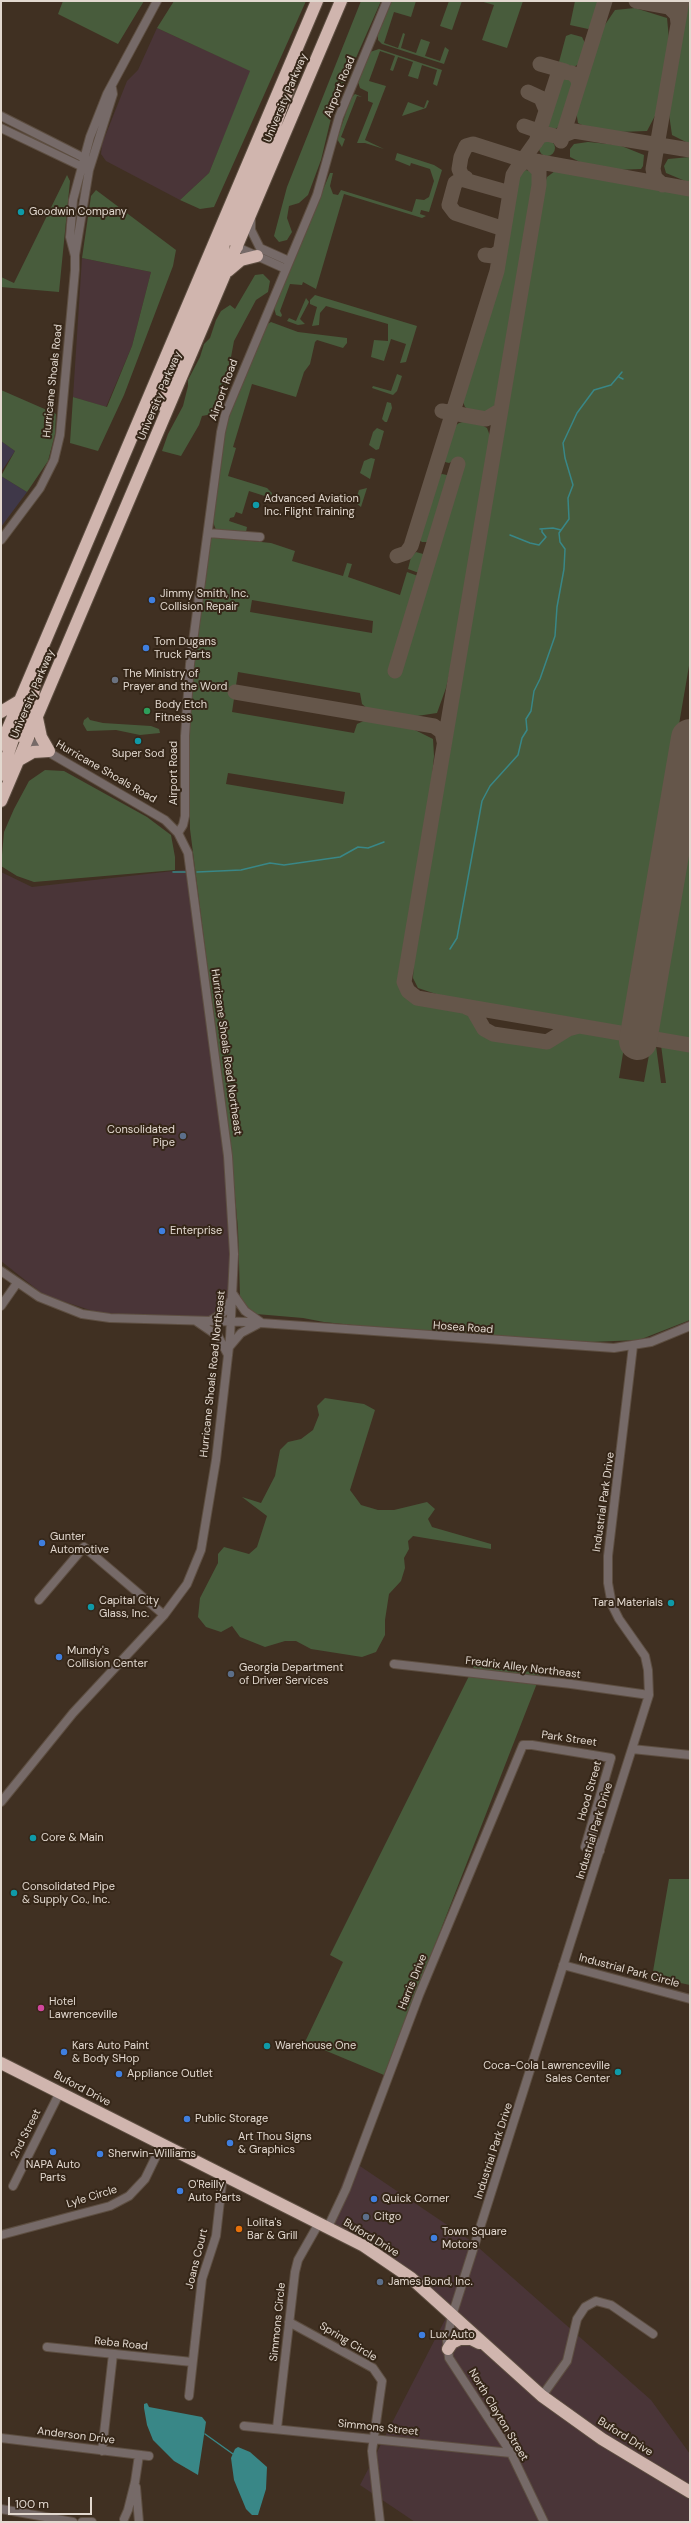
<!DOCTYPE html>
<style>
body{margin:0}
#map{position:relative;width:691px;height:2523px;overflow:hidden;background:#403022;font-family:"DM Sans",sans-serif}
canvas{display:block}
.frame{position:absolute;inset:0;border:2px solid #e2d8cf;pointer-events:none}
.scale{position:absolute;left:8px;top:2497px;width:84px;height:18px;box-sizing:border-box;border:2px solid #e2d8cf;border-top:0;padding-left:5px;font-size:12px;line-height:14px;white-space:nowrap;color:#e2d8cf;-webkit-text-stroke:3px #352618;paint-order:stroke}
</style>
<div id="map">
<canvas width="691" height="2523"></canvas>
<div class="frame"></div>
<div class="scale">100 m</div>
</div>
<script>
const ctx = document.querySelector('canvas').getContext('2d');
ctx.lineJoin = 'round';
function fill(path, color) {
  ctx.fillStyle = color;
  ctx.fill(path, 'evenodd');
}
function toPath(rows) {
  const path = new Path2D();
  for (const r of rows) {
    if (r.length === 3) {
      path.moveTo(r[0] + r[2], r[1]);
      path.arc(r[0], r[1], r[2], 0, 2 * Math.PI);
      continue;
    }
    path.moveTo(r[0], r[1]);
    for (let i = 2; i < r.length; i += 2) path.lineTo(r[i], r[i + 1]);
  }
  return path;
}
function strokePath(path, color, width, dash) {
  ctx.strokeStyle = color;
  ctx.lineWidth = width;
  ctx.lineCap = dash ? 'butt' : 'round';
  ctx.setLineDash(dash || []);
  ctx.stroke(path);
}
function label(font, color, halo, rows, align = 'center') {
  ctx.font = font + ' "DM Sans",sans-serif';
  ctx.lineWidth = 4;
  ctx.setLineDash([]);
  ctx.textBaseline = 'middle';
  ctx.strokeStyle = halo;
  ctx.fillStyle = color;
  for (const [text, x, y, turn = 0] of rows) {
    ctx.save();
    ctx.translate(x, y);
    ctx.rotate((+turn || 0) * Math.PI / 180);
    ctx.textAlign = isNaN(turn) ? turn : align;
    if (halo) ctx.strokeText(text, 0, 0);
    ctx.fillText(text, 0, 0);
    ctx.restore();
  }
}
const commercial = toPath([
 [157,28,251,71,209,173,180,200,106,161,101,154,102,144,127,81,138,70],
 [82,258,151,272,132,346,106,407,73,397],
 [191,869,217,1030,231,1195,228,1322,99,1313,44,1295,1,1261,1,872,32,887],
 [351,2160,471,2241,651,2400,690,2454,690,2522,415,2522,360,2485,447,2316,398,2264,327,2224]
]);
const education = toPath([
 [1,441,15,451,1,472],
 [1,476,27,492,1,527]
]);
const green = toPath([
 [63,1,144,1,118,44,58,14],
 [174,1,306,1,214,207,200,209,180,200,209,173,250,71,157,28],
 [361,1,381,1,333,110,321,160,308,195,299,203,289,206,287,218,292,232,287,240,279,242,274,236,287,187],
 [392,1,416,1,411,17,394,12,384,43,398,48,403,33,405,34,401,48,416,53,421,39,430,42,425,56,440,61,445,47,449,50,444,64,382,44,378,40,378,33],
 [449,1,462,1,452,30,440,26],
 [480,1,523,1,507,48,482,40,494,5],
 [575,1,598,1,592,26,588,29,570,25],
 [687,1,690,1,690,144,672,135,669,114],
 [635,8,667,18,669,39,657,112,647,131,617,132,586,127,578,123,576,111,600,32,615,10],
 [571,34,582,37,585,43,580,63,574,67,559,62,566,36],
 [379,49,442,70,437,86,433,84,437,70,422,65,418,79,408,76,413,62,398,57,393,71,390,70,395,56,380,51,369,81,386,86,365,140,384,149,365,143,357,143,373,103,368,101,368,92,360,88,358,82,370,52],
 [566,76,572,78,573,85,560,126,552,131,547,124,561,79],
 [355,94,362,97,357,96,341,137,345,139,342,147,337,139,351,98],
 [427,100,429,101,426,108,402,116,408,102,424,108],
 [547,148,8],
 [588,142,619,145,644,155,643,166,641,169,614,170,588,166,570,157,570,149,574,144],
 [397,153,434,165,442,170,429,212,421,210,420,214,426,216,422,218,344,194,316,289,303,282,302,285,290,284,280,311,282,315,281,317,276,315,274,308,330,173,333,173,330,186,333,194,338,195,341,190,412,212,416,199,424,200,429,197,434,181,430,169,411,163,410,166,395,160],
 [690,157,690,183,666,173,664,166,668,159],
 [526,170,532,172,535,180,497,400,493,408,487,412,472,412,465,407,461,397,503,263,518,178,521,173],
 [555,171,690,195,690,660,629,1017,622,1026,615,1027,454,1000,418,988,413,978,415,939,544,187,547,177],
 [67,175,70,181,59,292,1,287,1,277,14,283],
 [96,190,176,250,173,266,124,395,98,451,70,443,73,397,107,407,132,346,151,272,82,258,91,196],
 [263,274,270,281,268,292,256,300,234,341,226,384,217,413,202,416,199,425,181,456,162,451,168,434,183,406,188,386,188,380,200,357,204,344,210,338,216,320,221,311,230,305,235,309,255,275],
 [315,295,417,326,406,362,400,363,406,344,391,339,384,361,371,357,374,340,388,341,388,324,326,306,320,313,319,325,312,326,317,307,310,304,310,300],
 [306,298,309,302,300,319,305,324,298,325,287,321,289,318,296,321],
 [271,322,298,332,347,338,347,343,343,348,317,340,315,342,310,364,304,372,296,397,252,384,233,447,236,448,228,476,267,488,272,493,271,498,249,491,242,514,236,512,234,517,230,518,229,521,247,527,246,532,216,530,213,522,225,430,234,401,266,325],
 [397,374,402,376,397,391,393,395,372,388,373,386,391,391],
 [1,390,56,414,55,434,48,461,27,492,1,476,15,451,1,441],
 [387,402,391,403,392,408,387,422,385,422,382,419],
 [466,421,480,424,487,428,490,436,489,447,453,658,446,688,437,713,417,716,369,710,362,704,360,693,238,672,232,712,354,733,357,724,368,719,411,728,433,739,434,756,430,797,398,977,401,991,408,999,416,1003,465,1011,484,1037,550,1048,575,1030,623,1038,625,1041,619,1078,644,1082,651,1044,656,1046,661,1083,666,1083,661,1045,690,1050,690,1320,639,1340,590,1342,410,1331,324,1322,303,1318,256,1314,247,1309,240,1296,238,1229,231,1152,190,829,188,728,191,689,211,539,213,537,271,543,295,551,292,561,343,576,347,563,352,564,348,577,400,595,407,572,418,576,391,668,399,675,432,566,423,562,419,573,408,569,411,557,416,552,434,557,462,466,454,463,453,461,449,463,445,462,442,455,451,429,459,423],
 [252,600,373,621,372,633,250,612],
 [228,773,345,792,343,804,226,784],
 [377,428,384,431,379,449,376,450,369,445,373,432],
 [371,458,375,459,370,479,360,473,364,461],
 [442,474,447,475,447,480,428,542,422,542,418,539,418,534,434,482,436,477],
 [367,488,361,507,355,502,359,490],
 [88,717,90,720,103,723,151,726,159,729,160,733,140,735,116,730,87,731,83,724,84,720],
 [45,770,64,771,147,817,171,835,175,857,175,870,34,882,17,876,1,866,4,832,14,809,29,781],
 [690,812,690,1040,660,1034,654,1025],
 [325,1398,364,1404,375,1410,350,1490,361,1505,378,1510,394,1510,427,1502,435,1509,428,1519,432,1527,491,1544,491,1549,413,1536,408,1541,409,1549,404,1558,405,1568,401,1581,389,1594,385,1620,385,1635,376,1652,362,1657,311,1649,296,1641,285,1641,265,1647,240,1637,232,1626,221,1632,206,1627,198,1617,200,1598,218,1563,218,1554,224,1547,249,1554,257,1547,267,1516,242,1497,261,1503,275,1476,280,1450,288,1442,301,1439,313,1430,319,1415,317,1406],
 [474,1666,541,1673,384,2075,305,2042,343,1962,330,1955],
 [669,1879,690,1879,690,1985,652,1977]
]);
const water = toPath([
 [147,2403,149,2407,202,2417,206,2422,198,2475,174,2461,153,2440,147,2425,144,2408,144,2404],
 [238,2447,250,2452,267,2467,266,2489,258,2515,252,2515,246,2509,234,2480,231,2458,235,2449]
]);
const stream = toPath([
 [619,377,623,379],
 [540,529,553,528,561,530],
 [510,535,530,543,539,545,546,537,542,532,542,529],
 [173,872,187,872],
 [197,872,241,870,270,863,284,865,340,857,358,847,368,848,384,842],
 [450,949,457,938,482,801,490,786,518,755,522,738,527,730,526,719,531,711,534,691,540,679,555,636,557,607,564,569,565,549,560,542,559,533,569,519,568,498,573,485,565,458,563,443,577,413,594,390,611,385,622,372],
 [205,2434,233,2454]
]);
const taxiway = toPath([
 [636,1,669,7,677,15,678,23],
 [540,64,565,71],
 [528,92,541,98,546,110],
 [524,126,547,134],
 [561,141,605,1],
 [536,142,558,74,563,72,572,73,577,78,579,84],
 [528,160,539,171,539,185,404,982,408,991,417,998,690,1045],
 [518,167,540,136,547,134,559,137,574,131,690,150],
 [466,178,462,176,459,169,461,157,466,146,473,144,520,159,532,160],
 [663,185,655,178,653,169,682,1],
 [504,229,455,213,449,205,455,183,461,179,510,193],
 [485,255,493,256,500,251],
 [442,411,486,419,501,410],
 [397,556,406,553,411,546,497,271,513,175,518,167,524,162,535,161,690,189],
 [395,671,458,464],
 [235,692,434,726,442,732,444,741],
 [688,747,690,743],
 [466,1007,473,1010,484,1029,493,1034,547,1042,568,1029,579,1026]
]);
const runway = toPath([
 [638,1041,690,738]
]);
const minor = toPath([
 [1,116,88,160],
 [1,128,87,169],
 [251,217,251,230,260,248,289,261],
 [237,247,286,269],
 [75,255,89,170,113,94,112,88],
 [208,533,260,537],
 [1,540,40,488,54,460,60,435,75,270,75,256,70,237,73,200,90,137,107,94,157,1],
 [178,833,183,825,185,816,185,736,190,664,221,432,225,415,317,195,339,117,387,1],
 [1,1271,39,1297,82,1314,110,1318,247,1322,614,1348,651,1342,690,1326],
 [233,1294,245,1311,262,1323],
 [1,1306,17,1283],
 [196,1321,218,1336,228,1355],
 [210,1321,224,1312,231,1300],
 [230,1346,241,1333,258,1324],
 [39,1600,84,1547,164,1615],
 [394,1664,571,1684,649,1695],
 [632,1749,690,1755],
 [1,1802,73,1713,164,1615,187,1584,201,1550,216,1460,230,1338,234,1254,228,1156,188,853,178,833,165,820,24,738],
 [591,1831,600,1851],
 [563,1965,690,1999],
 [13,2186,60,2092],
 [328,2227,346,2189,419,1995,523,1745,532,1745,611,1758,585,1847],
 [1,2235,110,2206,129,2196,145,2179,162,2144],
 [289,2322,373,2368,382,2381,372,2451,380,2522],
 [47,2347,192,2362],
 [189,2396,202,2279,216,2236,223,2174],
 [542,2396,567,2361,577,2319,585,2307,596,2301,611,2305,653,2334],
 [244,2426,511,2453],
 [277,2428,295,2272,298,2260,319,2223],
 [1,2438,149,2456],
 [102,2451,113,2354],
 [136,2487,139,2522],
 [1,2509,73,2522],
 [124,2519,128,2510,135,2482,139,2455],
 [82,2522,92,2522],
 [544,2522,511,2453,449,2358,447,2341,452,2316,649,1695,648,1670,645,1656,619,1619,612,1605,608,1583,608,1556,633,1346]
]);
const highway = toPath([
 [237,247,232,231,271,137,290,84],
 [228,271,241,260,257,256],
 [162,405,187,333,222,253,224,244,220,230],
 [1,712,19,701],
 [37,718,41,737,49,751],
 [20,736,32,704,36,673],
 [1,745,317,1],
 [19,760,33,752,49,751],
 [1,775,15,733],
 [1,801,341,1],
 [1,2063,364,2246,411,2278,542,2396,602,2439,690,2492],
 [448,2349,452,2343,460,2339,471,2339,479,2343]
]);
const markers = [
 [21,212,4,"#0f9aa8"],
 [256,505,4,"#0f9aa8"],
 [152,600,4,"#3f7fe0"],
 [146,648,4,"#3f7fe0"],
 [115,680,4,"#6b7280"],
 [147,711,4,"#2e9e5b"],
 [138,741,4,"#0f9aa8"],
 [183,1136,4,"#5c6f8a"],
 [162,1231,4,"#3f7fe0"],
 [42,1543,4,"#3f7fe0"],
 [671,1603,4,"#0f9aa8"],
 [91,1607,4,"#0f9aa8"],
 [59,1657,4,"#3f7fe0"],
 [231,1674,4,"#5c6f8a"],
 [33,1838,4,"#0f9aa8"],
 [14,1893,4,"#0f9aa8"],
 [41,2008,4,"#d1479c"],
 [267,2046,4,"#0f9aa8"],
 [64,2052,4,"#3f7fe0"],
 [618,2072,4,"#0f9aa8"],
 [119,2074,4,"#3f7fe0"],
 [187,2119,4,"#3f7fe0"],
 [230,2143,4,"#3f7fe0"],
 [53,2152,4,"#3f7fe0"],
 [100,2154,4,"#3f7fe0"],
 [180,2191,4,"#3f7fe0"],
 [374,2199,4,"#3f7fe0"],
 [366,2217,4,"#5c6f8a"],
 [239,2229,4,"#e8710a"],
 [434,2238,4,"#3f7fe0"],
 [380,2282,4,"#5c6f8a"],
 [422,2335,4,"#3f7fe0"]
];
const streetNames = [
 ["Airport Road",340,87,-68],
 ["University Parkway",286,98,-67],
 ["Hurricane Shoals Road",53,381,-84],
 ["Airport Road",224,390,-70],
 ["University Parkway",160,396,-67],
 ["University Parkway",33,694,-67],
 ["Hurricane Shoals Road",106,772,30],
 ["Airport Road",174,773,-90],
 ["Hurricane Shoals Road Northeast",226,1052,82],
 ["Hosea Road",463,1328,4],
 ["Hurricane Shoals Road Northeast",213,1374,-84],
 ["Industrial Park Drive",604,1502,-82],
 ["Fredrix Alley Northeast",523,1668,7],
 ["Park Street",569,1739,8],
 ["Hood Street",590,1791,-74],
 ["Industrial Park Drive",595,1831,-73],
 ["Industrial Park Circle",629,1971,15],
 ["Harris Drive",413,1982,-68],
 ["Buford Drive",82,2089,28],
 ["2nd Street",26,2134,-63],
 ["Industrial Park Drive",494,2151,-72],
 ["Lyle Circle",92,2197,-17],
 ["Buford Drive",371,2238,31],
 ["Joans Court",197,2259,-76],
 ["Simmons Circle",278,2322,-84],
 ["Spring Circle",348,2342,31],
 ["Reba Road",121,2344,6],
 ["North Clayton Street",498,2415,59],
 ["Simmons Street",378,2428,6],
 ["Anderson Drive",76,2436,7],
 ["Buford Drive",625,2437,32]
];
const poiNames = [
 ["Goodwin Company",29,212],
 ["Advanced Aviation",264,499],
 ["Inc. Flight Training",264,512],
 ["Jimmy Smith, Inc.",160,594],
 ["Collision Repair",160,607],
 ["Tom Dugans",154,642],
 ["Truck Parts",154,655],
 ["The Ministry of",123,674],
 ["Prayer and the Word",123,687],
 ["Body Etch",155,705],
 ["Fitness",155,718],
 ["Super Sod",138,754,"center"],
 ["Consolidated",175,1130,"right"],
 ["Pipe",175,1143,"right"],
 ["Enterprise",170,1231],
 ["Gunter",50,1537],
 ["Automotive",50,1550],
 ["Capital City",99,1601],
 ["Glass, Inc.",99,1614],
 ["Tara Materials",663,1603,"right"],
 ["Mundy's",67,1651],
 ["Collision Center",67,1664],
 ["Georgia Department",239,1668],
 ["of Driver Services",239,1681],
 ["Core & Main",41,1838],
 ["Consolidated Pipe",22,1887],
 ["& Supply Co., Inc.",22,1900],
 ["Hotel",49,2002],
 ["Lawrenceville",49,2015],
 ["Kars Auto Paint",72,2046],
 ["& Body SHop",72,2059],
 ["Warehouse One",275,2046],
 ["Coca-Cola Lawrenceville",610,2066,"right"],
 ["Sales Center",610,2079,"right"],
 ["Appliance Outlet",127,2074],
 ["Public Storage",195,2119],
 ["Art Thou Signs",238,2137],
 ["& Graphics",238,2150],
 ["Sherwin-Williams",108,2154],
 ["NAPA Auto",53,2165,"center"],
 ["Parts",53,2178,"center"],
 ["O'Reilly",188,2185],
 ["Auto Parts",188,2198],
 ["Quick Corner",382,2199],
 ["Citgo",374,2217],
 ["Lolita's",247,2223],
 ["Bar & Grill",247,2236],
 ["Town Square",442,2232],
 ["Motors",442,2245],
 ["James Bond, Inc.",388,2282],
 ["Lux Auto",430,2335]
];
fill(commercial, '#4a3538');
fill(education, '#3f3849');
fill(green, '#485c3c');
fill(water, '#398787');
strokePath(stream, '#398787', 1.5);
strokePath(taxiway, '#65564a', 15);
strokePath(runway, '#65564a', 38);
strokePath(minor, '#5d4e41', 10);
strokePath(highway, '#5d4e41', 14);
strokePath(minor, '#766a68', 8);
strokePath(highway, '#d0b5ae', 12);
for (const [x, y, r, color] of markers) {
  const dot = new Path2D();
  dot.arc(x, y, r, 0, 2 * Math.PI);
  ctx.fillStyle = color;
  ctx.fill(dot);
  strokePath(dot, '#352618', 1.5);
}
label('11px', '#e2d8cf', '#352618', streetNames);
label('11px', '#e2d8cf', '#352618', poiNames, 'left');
</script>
